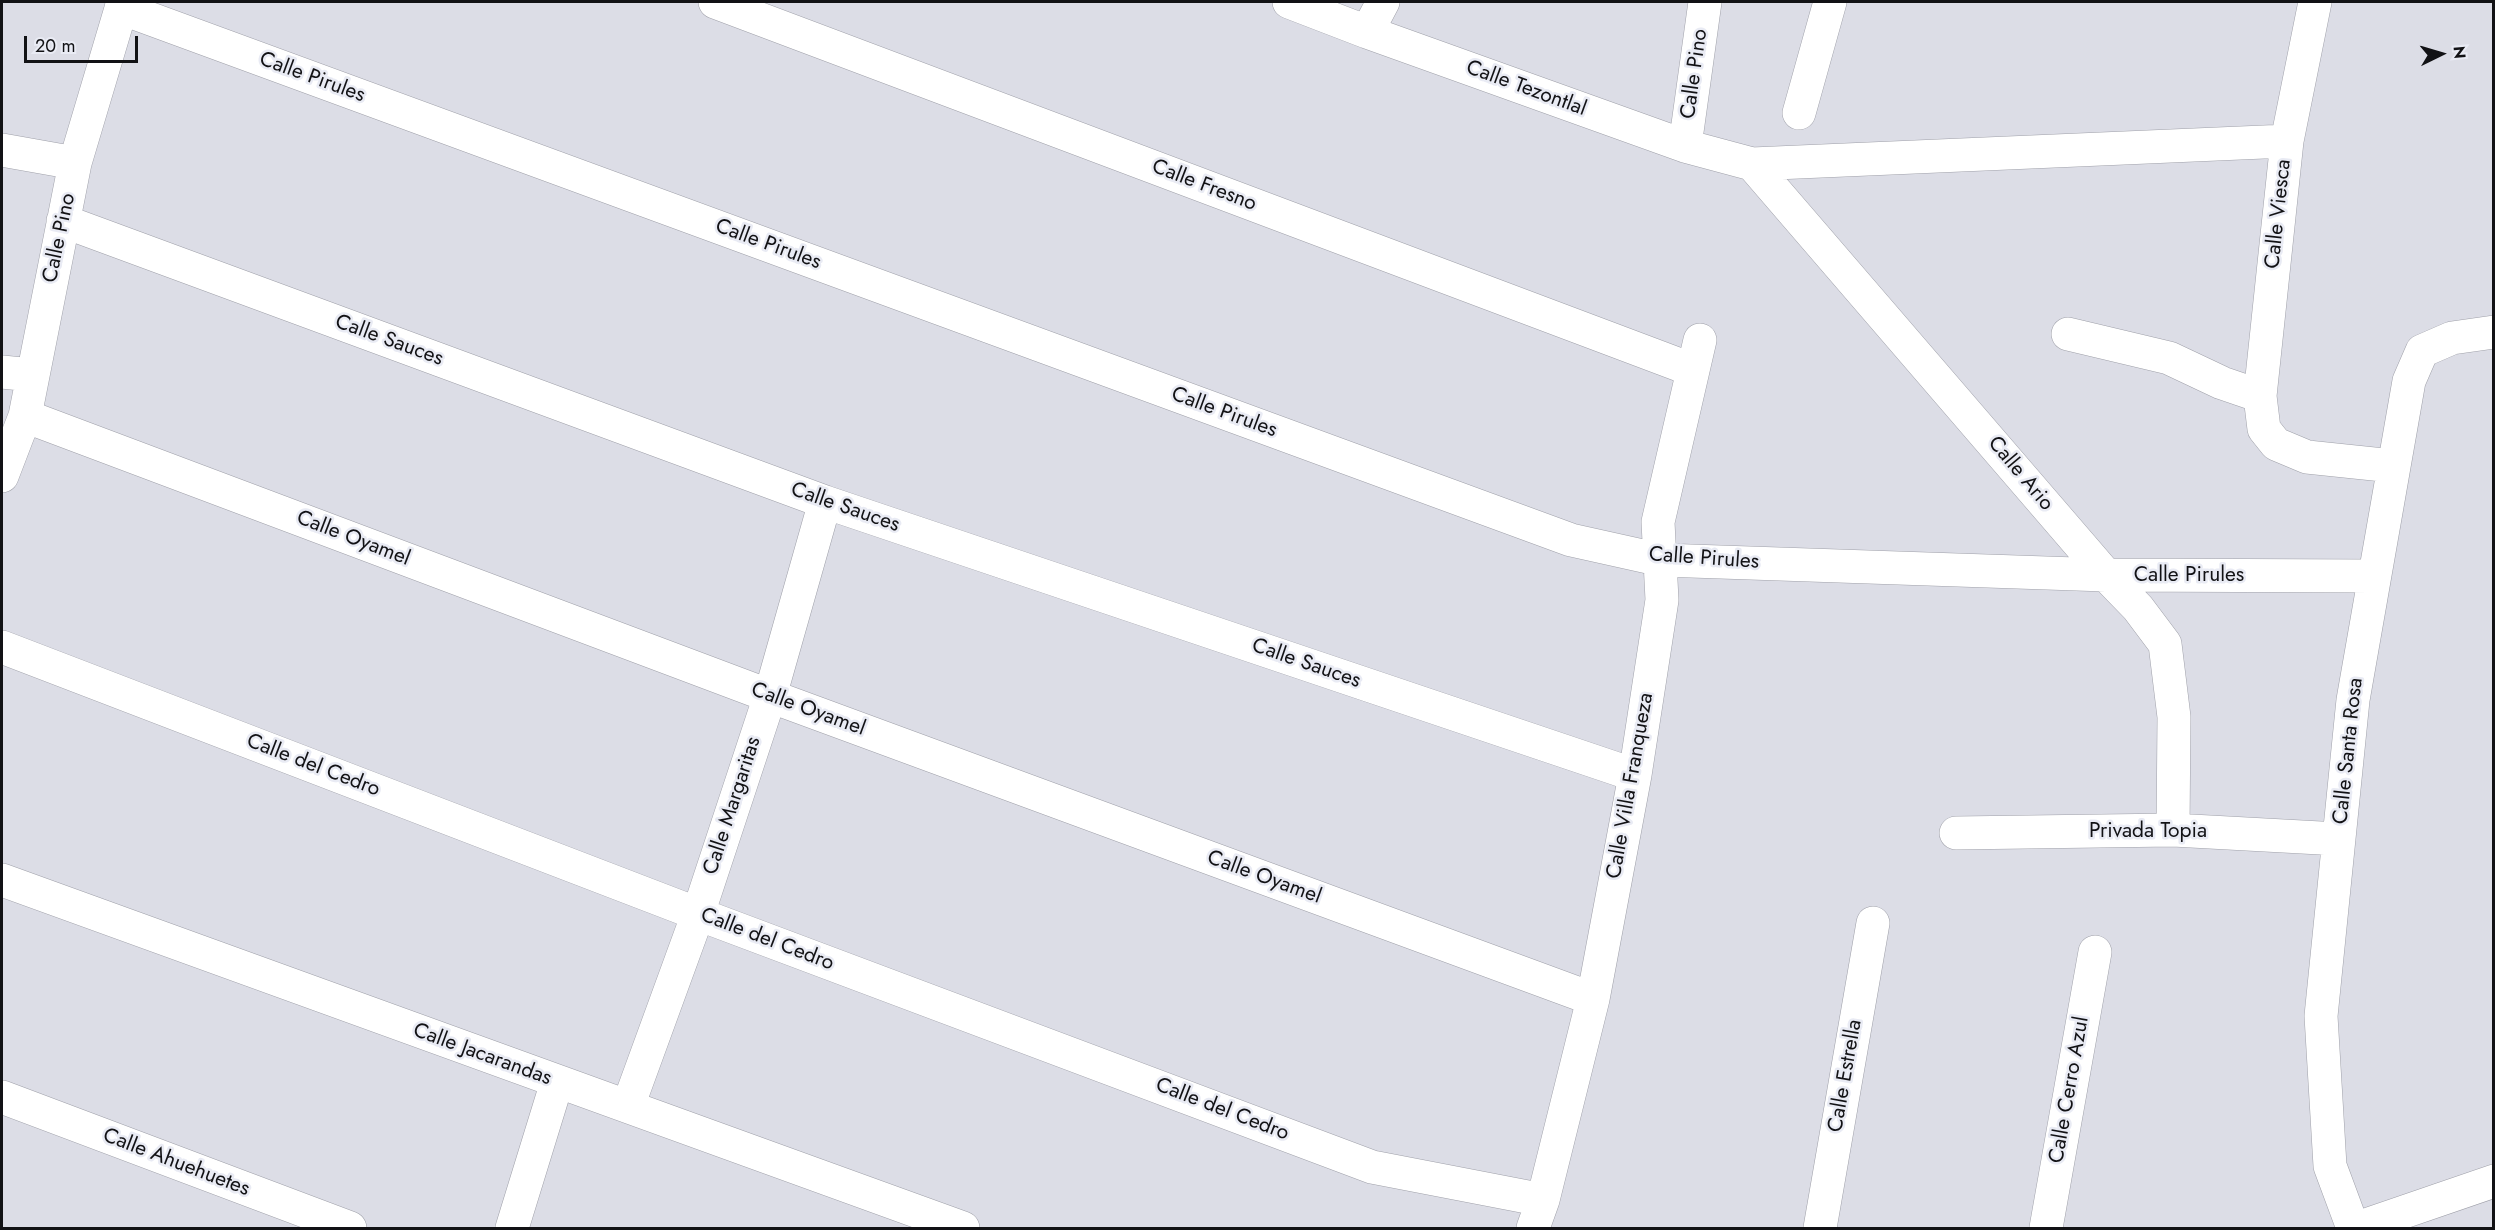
<!DOCTYPE html>
<style>
body{margin:0}
#map{position:relative;width:2495px;height:1230px;overflow:hidden;background:#dcdde6;font-family:Jost,sans-serif}
canvas{display:block}
.frame{position:absolute;inset:0;border:3px solid #121215;pointer-events:none}
.north{position:absolute;left:2411px;top:24px;width:60px;height:60px;-webkit-text-stroke:4px #e9ebf4;paint-order:stroke;rotate:85deg;font-size:16px;font-weight:700;line-height:24px;text-align:center;color:#121215}
.north::after{content:'';display:block;margin:auto;width:21px;height:27px;background:#121215;clip-path:polygon(50% 0,100% 100%,50% 72%,0 100%)}
.scale{position:absolute;left:24px;top:36px;width:114px;height:27px;box-sizing:border-box;border:3px solid #121215;border-top:0;padding-left:8px;font-size:18px;line-height:21px;white-space:nowrap;color:#121215;-webkit-text-stroke:4px #e9ebf4;paint-order:stroke}
</style>
<div id="map">
<canvas width="2495" height="1230"></canvas>
<div class="frame"></div>
<div class="north">N</div>
<div class="scale">20 m</div>
</div>
<script>
const ctx = document.querySelector('canvas').getContext('2d');
ctx.lineJoin = 'round';
function toPath(rows) {
  const path = new Path2D();
  for (const r of rows) {
    path.moveTo(r[0], r[1]);
    for (let i = 2; i < r.length; i += 2) path.lineTo(r[i], r[i + 1]);
  }
  return path;
}
function strokePath(path, color, width, dash) {
  ctx.strokeStyle = color;
  ctx.lineWidth = width;
  ctx.lineCap = dash ? 'butt' : 'round';
  ctx.setLineDash(dash || []);
  ctx.stroke(path);
}
function label(font, color, halo, rows, align = 'center') {
  ctx.font = font + ' Jost,sans-serif';
  ctx.lineWidth = 5;
  ctx.setLineDash([]);
  ctx.textBaseline = 'middle';
  ctx.strokeStyle = halo;
  ctx.fillStyle = color;
  for (const [text, x, y, turn = 0] of rows) {
    ctx.save();
    ctx.translate(x, y);
    ctx.rotate((+turn || 0) * Math.PI / 180);
    ctx.textAlign = isNaN(turn) ? turn : align;
    if (halo) ctx.strokeText(text, 0, 0);
    ctx.fillText(text, 0, 0);
    ctx.restore();
  }
}
const minor = toPath([
 [715,2,1693,370],
 [1289,2,1367,32,1685,146,1752,164,2106,575,2138,608,2165,644,2174,717,2173,830],
 [2315,2,2287,141,2260,396,2264,429,2276,444,2307,457,2393,466],
 [121,8,1571,540,1661,560,2106,575,2374,576],
 [1367,32,1383,2],
 [1799,113,1830,2],
 [1685,146,1705,2],
 [2,150,75,163],
 [1752,164,2287,141],
 [63,221,825,502,1635,775],
 [2068,334,2169,358,2222,383,2260,396],
 [2,372,32,375],
 [25,416,770,696,1593,999],
 [2,476,25,416,75,163,123,2],
 [2,647,698,914,1372,1167,1543,1200],
 [1956,833,2173,830,2339,839],
 [2,880,963,1228],
 [2,1097,350,1228],
 [628,1106,698,914,770,696,825,502],
 [512,1228,557,1082],
 [1533,1228,1543,1200,1593,999,1635,775,1662,600,1658,522,1700,340],
 [1820,1228,1873,923],
 [2046,1228,2095,952],
 [2353,1228,2330,1166,2321,1016,2353,700,2409,381,2422,351,2452,338,2494,332],
 [2357,1228,2494,1181]
]);
const streetNames = [
 ["Calle Pino",1695,74,-82],
 ["Calle Pirules",312,78,20],
 ["Calle Tezontlal",1526,89,20],
 ["Calle Fresno",1204,186,21],
 ["Calle Viesca",2279,214,-84],
 ["Calle Pino",60,238,-78],
 ["Calle Pirules",768,245,20],
 ["Calle Sauces",389,341,20],
 ["Calle Pirules",1224,413,20],
 ["Calle Ario",2020,474,50],
 ["Calle Sauces",845,508,19],
 ["Calle Oyamel",353,539,21],
 ["Calle Pirules",1704,559,4],
 ["Calle Pirules",2189,576],
 ["Calle Sauces",1306,664,19],
 ["Calle Oyamel",808,710,20],
 ["Calle Santa Rosa",2349,751,-84],
 ["Calle del Cedro",313,766,21],
 ["Calle Villa Franqueza",1631,786,-80],
 ["Calle Margaritas",733,806,-72],
 ["Privada Topia",2148,832],
 ["Calle Oyamel",1264,878,20],
 ["Calle del Cedro",767,940,21],
 ["Calle Jacarandas",482,1055,20],
 ["Calle Estrella",1846,1076,-80],
 ["Calle Cerro Azul",2070,1090,-80],
 ["Calle del Cedro",1222,1110,21],
 ["Calle Ahuehuetes",176,1163,21]
];
strokePath(minor, '#9fa0a9', 34);
strokePath(minor, '#fff', 33);
label('21px', '#121215', '#e9ebf4', streetNames);
</script>
